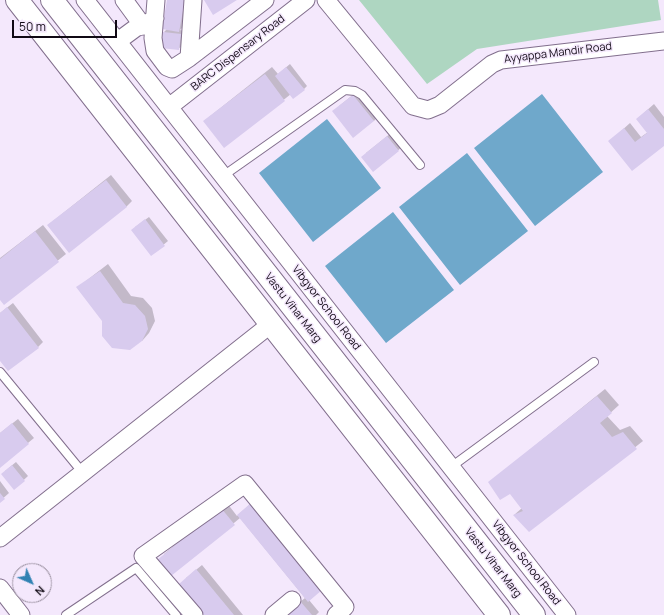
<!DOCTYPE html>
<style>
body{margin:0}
#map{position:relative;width:664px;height:615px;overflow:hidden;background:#f4e8fc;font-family:Manrope,sans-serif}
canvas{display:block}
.north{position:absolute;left:12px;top:563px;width:40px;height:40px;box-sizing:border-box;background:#f4e8fc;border:1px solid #998f9f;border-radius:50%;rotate:135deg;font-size:11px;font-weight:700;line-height:16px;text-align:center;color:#100914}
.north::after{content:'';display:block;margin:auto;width:14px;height:18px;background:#3082b3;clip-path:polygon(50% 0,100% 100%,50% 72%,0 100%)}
.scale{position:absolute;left:12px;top:20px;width:105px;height:18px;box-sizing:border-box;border:2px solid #100914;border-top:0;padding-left:5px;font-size:12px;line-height:14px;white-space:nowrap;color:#100914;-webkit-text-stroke:3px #f4e8fc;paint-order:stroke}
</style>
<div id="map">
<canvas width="664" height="615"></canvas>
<div class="north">N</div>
<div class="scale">50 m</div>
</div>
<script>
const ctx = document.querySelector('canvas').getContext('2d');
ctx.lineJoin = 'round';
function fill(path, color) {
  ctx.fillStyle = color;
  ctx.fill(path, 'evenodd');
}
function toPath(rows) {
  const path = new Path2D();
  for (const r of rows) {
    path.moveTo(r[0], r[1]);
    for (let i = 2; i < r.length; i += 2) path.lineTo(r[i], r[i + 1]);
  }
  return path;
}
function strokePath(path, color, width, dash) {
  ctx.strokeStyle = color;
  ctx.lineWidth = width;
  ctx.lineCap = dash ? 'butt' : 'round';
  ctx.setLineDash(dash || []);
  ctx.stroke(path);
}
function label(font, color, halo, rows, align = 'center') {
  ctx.font = font + ' Manrope,sans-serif';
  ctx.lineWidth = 3;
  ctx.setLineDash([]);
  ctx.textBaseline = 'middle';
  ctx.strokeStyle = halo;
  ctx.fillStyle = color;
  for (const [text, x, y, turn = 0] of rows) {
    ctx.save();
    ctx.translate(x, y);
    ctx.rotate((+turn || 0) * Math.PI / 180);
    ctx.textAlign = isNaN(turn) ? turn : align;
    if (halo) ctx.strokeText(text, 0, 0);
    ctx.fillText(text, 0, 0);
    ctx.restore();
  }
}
const green = toPath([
 [359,0,658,0,661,20,477,49,427,84]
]);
const water = toPath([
 [542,94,603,172,535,226,474,148],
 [327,119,381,188,313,242,259,173],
 [467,153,528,231,460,285,399,207],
 [393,212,454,290,386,343,325,266]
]);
const shadow = toPath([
 [168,0,187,0,183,27,180,30,184,31,182,46,178,49,164,32,167,29],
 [290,64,307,86,304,89,291,94,224,147,204,121,272,67,278,74],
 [359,90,379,115,374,121,339,106],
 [654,104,664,117,664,145,610,141,630,123,641,137,648,132,637,119],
 [391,133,402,147,374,170,366,153],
 [111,175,132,201,126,207,48,225],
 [149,217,168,241,151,255,135,227],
 [43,225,66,254,4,304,0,298,0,258],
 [108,264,131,296,143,298,152,308,155,321,149,333,142,341,103,320,78,287],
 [13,303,43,342,38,347,0,359,0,313],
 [605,389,619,405,607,416,620,430,630,426,643,441,529,531,514,515,522,508,510,493,490,482],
 [18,419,34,438,0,466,0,433],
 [16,462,28,476,14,489,5,471],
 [0,481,9,493,0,501],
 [257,498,309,600,319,612,316,615,284,615,305,598,240,518,171,575,164,554,227,503,237,516],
 [202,565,243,615,206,615,186,578]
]);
const building = toPath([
 [167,0,185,0,179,32,162,29],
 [204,0,237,0,213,15],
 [163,32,181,34,179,50,161,48],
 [286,67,305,90,293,99,275,76],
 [265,74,285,101,224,148,203,121],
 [353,95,374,121,353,138,332,111],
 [648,109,664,129,664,146,632,171,608,141,624,128,635,142,647,133,636,119],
 [387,136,399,151,373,172,361,157],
 [106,180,127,207,69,253,47,225],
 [145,219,165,246,151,256,131,230],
 [35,231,59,262,4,305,0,300,0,259],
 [100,271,123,303,135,305,145,316,148,329,142,341,130,350,112,348,102,336,102,321,76,287],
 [7,307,39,348,8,371,0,361,0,313],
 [597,396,612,413,600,423,612,437,623,432,637,449,529,532,513,515,523,511,510,494,500,500,488,482],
 [12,423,29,444,0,468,0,433],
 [12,465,25,481,14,490,1,474],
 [0,493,5,499,0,503],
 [251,503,322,590,308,602,237,515],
 [221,508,235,525,171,576,157,560],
 [196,569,234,615,204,615,179,584],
 [300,601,312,615,284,615]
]);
const lane = toPath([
 [223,176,345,90,355,91,362,95,420,165],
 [0,372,83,473],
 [451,467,594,362],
 [66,615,136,568,176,615]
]);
const street = toPath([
 [85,0,567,615],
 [124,0,143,26],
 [156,0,153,38,155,51,167,67,172,69,189,58,193,0],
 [326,0,413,106,428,110,440,105,492,64,501,60,664,41],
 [118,41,137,27,143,26,155,18],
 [189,58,265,0],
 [169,107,306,0],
 [0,538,271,324],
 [0,588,21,615],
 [194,615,143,556,245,484,345,607,336,615],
 [274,615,292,600]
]);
const primary = toPath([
 [17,0,499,615],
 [52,0,534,615]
]);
const streetNames = [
 ["BARC Dispensary Road",238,53,-38],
 ["Ayyappa Mandir Road",558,53,-7],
 ["Vastu Vihar Marg",293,308,52],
 ["Vibgyor School Road",326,308,52],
 ["Vastu Vihar Marg",493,563,52],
 ["Vibgyor School Road",526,563,52]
];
fill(green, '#aed6c1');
fill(water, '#6fa8cb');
fill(shadow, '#0003');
fill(building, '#d8cbee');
strokePath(lane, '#826f8d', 10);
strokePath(street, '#826f8d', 19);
strokePath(primary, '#826f8d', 24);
strokePath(lane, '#fff', 8);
strokePath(street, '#fff', 17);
strokePath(primary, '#fff', 22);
label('11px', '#100914', '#f4e8fc', streetNames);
</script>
